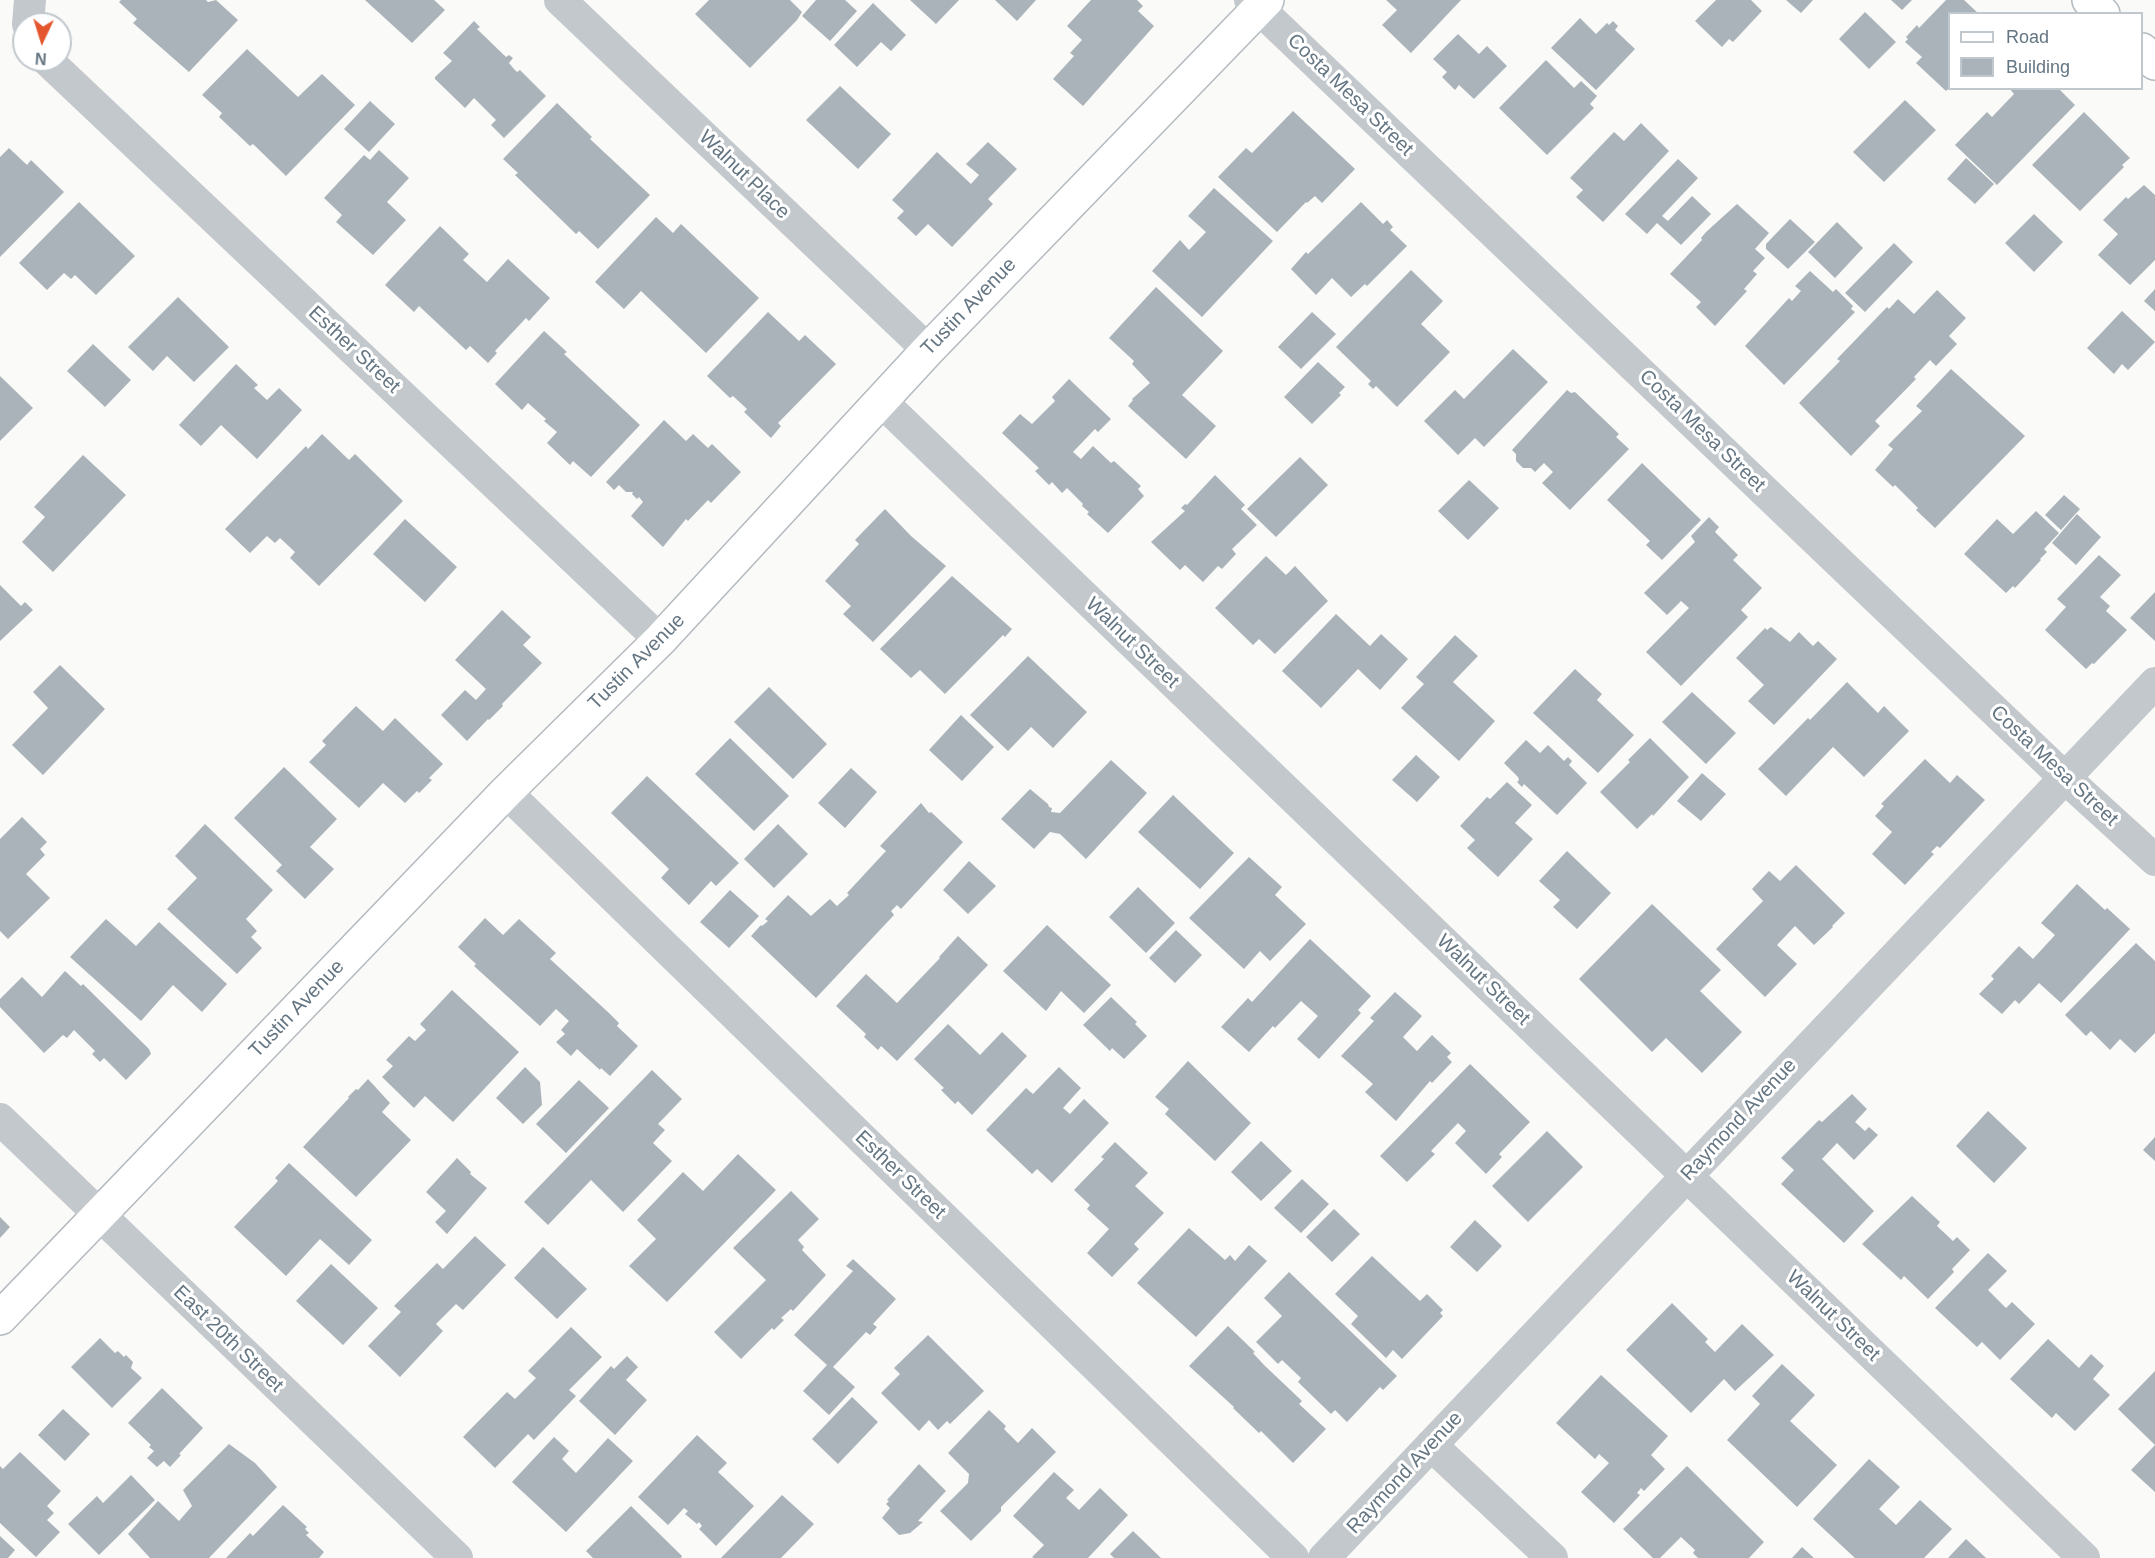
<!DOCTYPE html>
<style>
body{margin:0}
#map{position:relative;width:2155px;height:1558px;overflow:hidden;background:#fafaf8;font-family:Helvetica,sans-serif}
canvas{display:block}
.legend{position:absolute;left:1948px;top:12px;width:195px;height:78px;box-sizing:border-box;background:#fff;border:2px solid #c1c8cd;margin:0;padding:8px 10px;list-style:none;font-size:18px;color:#657683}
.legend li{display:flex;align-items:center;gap:12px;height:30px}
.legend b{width:30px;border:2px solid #c1c8cd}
.north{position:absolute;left:12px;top:12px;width:60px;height:60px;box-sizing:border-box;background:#fff;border:2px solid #c1c8cd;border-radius:50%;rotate:184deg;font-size:16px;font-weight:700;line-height:24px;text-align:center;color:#657683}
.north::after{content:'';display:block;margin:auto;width:21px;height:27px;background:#e4572e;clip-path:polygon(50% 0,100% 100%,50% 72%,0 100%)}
</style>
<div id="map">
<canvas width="2155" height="1558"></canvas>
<ul class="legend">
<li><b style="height:8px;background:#fff"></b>Road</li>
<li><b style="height:16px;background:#aab3b9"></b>Building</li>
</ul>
<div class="north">N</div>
</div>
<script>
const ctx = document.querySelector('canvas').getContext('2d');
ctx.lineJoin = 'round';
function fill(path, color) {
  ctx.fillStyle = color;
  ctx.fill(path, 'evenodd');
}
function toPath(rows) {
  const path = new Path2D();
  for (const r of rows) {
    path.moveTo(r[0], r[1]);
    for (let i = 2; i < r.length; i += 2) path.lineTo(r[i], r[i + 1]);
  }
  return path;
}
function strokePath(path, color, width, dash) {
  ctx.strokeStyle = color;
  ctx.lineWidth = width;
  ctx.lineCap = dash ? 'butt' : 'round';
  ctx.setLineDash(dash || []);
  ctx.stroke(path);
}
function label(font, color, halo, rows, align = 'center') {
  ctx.font = font + ' Helvetica,sans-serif';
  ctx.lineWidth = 6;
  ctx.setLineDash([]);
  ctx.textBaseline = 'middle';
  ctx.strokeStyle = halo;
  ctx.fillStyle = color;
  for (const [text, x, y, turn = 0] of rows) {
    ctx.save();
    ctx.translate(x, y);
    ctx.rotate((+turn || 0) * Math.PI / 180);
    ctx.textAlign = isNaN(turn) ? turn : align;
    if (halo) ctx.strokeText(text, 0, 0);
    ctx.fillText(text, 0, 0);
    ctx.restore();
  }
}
const building = toPath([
 [121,0,206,0,208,2,216,0,238,20,189,72,133,23,137,19,119,2],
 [365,0,434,0,445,10,412,43],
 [709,0,790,0,802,12,797,20,750,68,695,14],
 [816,0,845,0,857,11,830,41,802,16],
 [910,0,959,0,936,24],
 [995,0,1036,0,1017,21],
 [1091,0,1137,0,1143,6,1138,11,1154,26,1083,106,1053,79,1074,56,1070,53,1082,40,1067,26],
 [1386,0,1461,0,1411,53,1382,25,1397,10],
 [1716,0,1751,0,1762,11,1733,42,1729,39,1722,47,1695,21],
 [1786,0,1813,0,1801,13],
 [1891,0,1912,0,1902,10],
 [1946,0,1964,0,1979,14,1950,14,1950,87,1946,91,1916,63,1922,57,1905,42,1908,39,1906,37,1917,25,1919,28],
 [873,3,906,35,891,51,881,42,857,67,834,45],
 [1865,12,1896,42,1869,69,1839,39],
 [1580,18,1596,34,1607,23,1609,25,1613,21,1618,26,1615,30,1635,49,1596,90,1551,48],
 [474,21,480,27,477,29,506,57,509,55,513,58,509,63,514,69,517,72,520,70,546,96,504,138,491,125,496,120,474,98,465,108,435,79,435,77,452,61,443,53],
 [1458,34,1479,54,1487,46,1507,66,1474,99,1459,85,1455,90,1442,77,1447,72,1433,59],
 [247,49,298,97,322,74,355,105,286,176,253,144,250,146,219,117,222,113,202,95],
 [1546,60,1574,88,1581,81,1597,96,1590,104,1594,108,1547,155,1499,108],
 [840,86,891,134,858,169,806,120],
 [2009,88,2058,88,2075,105,1997,185,1955,145,1987,112,1992,117,2014,94],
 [1905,100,1936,130,1884,182,1853,152],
 [370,101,395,124,369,152,344,129],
 [557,103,592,137,590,139,650,195,598,249,579,231,576,234,515,175,518,173,503,159],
 [1293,111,1355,169,1322,203,1315,196,1307,203,1306,202,1277,232,1218,177,1246,148,1252,153],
 [2084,112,2130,158,2122,165,2124,167,2080,211,2032,165],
 [1641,123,1669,151,1603,222,1576,197,1583,190,1570,178,1614,132,1624,141],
 [988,142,1017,169,988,199,993,204,952,247,928,224,916,236,897,218,904,211,892,200,937,152,971,184,979,175,966,164],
 [9,148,27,165,31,160,64,192,0,257,0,157],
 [379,150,409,178,387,202,406,220,373,255,336,222,342,215,324,198,364,155,370,160],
 [1966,158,1994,184,1975,204,1947,179],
 [1678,159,1698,178,1662,216,1668,221,1692,196,1711,214,1681,245,1657,223,1647,234,1625,214],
 [2144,185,2155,195,2155,260,2130,285,2098,255,2118,234,2103,220,2126,197,2128,199],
 [1214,188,1273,241,1202,317,1152,271,1180,240,1189,250,1206,232,1188,216],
 [79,202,135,256,96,295,75,275,71,279,64,273,47,290,19,263],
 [1361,202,1383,224,1387,220,1393,227,1390,230,1407,246,1367,286,1365,284,1351,297,1332,278,1316,295,1291,269,1306,252,1308,254],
 [1737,204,1769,233,1755,249,1765,258,1753,271,1757,274,1744,289,1747,291,1715,326,1696,307,1701,302,1670,274,1702,240,1701,238,1706,232],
 [2034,214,2063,242,2034,272,2005,243],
 [656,217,673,233,681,224,759,298,706,353,641,291,624,309,595,282],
 [1790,219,1815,242,1788,269,1766,249,1766,244],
 [1837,222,1863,248,1835,278,1808,252],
 [440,226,469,254,463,260,487,282,508,259,550,298,529,321,526,318,495,351,497,353,488,363,470,346,466,350,419,306,414,312,385,285],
 [1894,243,1913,262,1865,312,1845,293],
 [1411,270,1443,301,1421,324,1450,352,1397,407,1376,386,1373,389,1368,384,1371,381,1336,347],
 [1810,271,1833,292,1836,289,1853,306,1851,309,1855,312,1784,385,1745,346,1789,298,1792,301,1801,291,1795,286],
 [1156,287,1223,351,1182,395,1216,426,1186,459,1128,406,1133,400,1132,399,1150,383,1132,364,1134,361,1109,338],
 [2155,289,2155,311,2144,301],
 [1937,290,1966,318,1949,336,1957,344,1936,366,1930,360,1914,377,1916,379,1875,421,1880,426,1851,456,1799,403,1840,361,1837,359,1887,307,1889,309,1898,299,1914,314],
 [178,297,229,347,194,382,167,356,153,371,128,347],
 [2122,311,2155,342,2128,370,2122,364,2114,374,2087,348],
 [768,312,799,341,805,335,836,364,778,423,781,426,771,438,744,412,747,409,733,396,730,398,707,376],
 [1312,312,1336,334,1301,369,1278,347],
 [544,331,567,352,564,354,640,425,591,477,573,461,570,465,547,443,557,432,544,421,546,419,528,403,522,410,495,384],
 [93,344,131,380,105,407,67,371],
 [1513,349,1548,382,1484,447,1475,438,1458,455,1424,421,1455,390,1464,399],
 [1318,362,1345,387,1339,393,1341,395,1312,424,1284,397],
 [236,364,258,385,254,388,267,400,279,388,302,410,257,459,221,425,201,446,179,425],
 [1951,369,2025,436,1935,528,1916,510,1918,508,1895,485,1893,487,1875,470,1893,449,1888,445,1922,411,1916,406],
 [0,376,33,408,0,441],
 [1069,379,1111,419,1098,432,1095,429,1073,452,1081,459,1093,446,1111,463,1114,461,1141,486,1138,489,1144,496,1108,533,1087,514,1089,512,1082,506,1083,504,1067,488,1062,493,1052,482,1049,485,1035,471,1039,468,1002,433,1020,414,1032,424,1055,401,1052,397],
 [1567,390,1571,393,1575,392,1619,434,1616,437,1629,449,1570,510,1542,483,1553,472,1544,463,1535,472,1531,468,1523,468,1516,461,1516,454,1512,450],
 [664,420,686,441,693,434,708,448,712,444,741,472,711,503,708,500,688,521,686,519,663,547,631,516,643,502,639,497,637,499,632,494,633,492,626,492,619,485,614,490,606,482],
 [322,434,349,460,355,454,403,501,319,586,290,558,295,552,280,538,275,543,267,536,250,553,225,529,306,446,308,449],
 [83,455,126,495,53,572,22,542,45,517,34,507],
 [1300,457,1328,485,1276,537,1247,509],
 [1642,463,1701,520,1662,560,1646,545,1650,541,1607,500],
 [1215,475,1245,505,1241,509,1257,525,1232,549,1236,554,1222,569,1218,566,1203,582,1185,565,1180,570,1151,542,1185,511,1181,508,1185,504,1187,505],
 [1469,480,1499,508,1468,540,1438,511],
 [2064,495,2080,509,2061,530,2045,515],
 [885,509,911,536,946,566,873,642,843,614,851,606,825,581,859,544,855,540],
 [2036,511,2059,533,2044,549,2047,552,2040,559,2041,560,2015,588,2013,586,2006,593,1964,554,1997,519,2013,534],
 [2077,514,2101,537,2076,565,2052,543],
 [1709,517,1719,527,1715,532,1738,555,1733,560,1762,588,1741,610,1748,617,1681,686,1646,652,1689,608,1681,601,1667,615,1644,593,1695,542,1691,536],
 [405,519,457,567,425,602,373,554],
 [2099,555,2121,575,2100,597,2110,606,2106,611,2127,630,2094,664,2092,663,2086,669,2045,630,2066,607,2057,599],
 [1266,556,1286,575,1295,566,1328,601,1275,654,1259,639,1253,645,1215,608],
 [952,576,1012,629,1005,637,1003,635,945,694,920,670,911,678,880,649],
 [0,585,21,606,25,602,33,610,0,641],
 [2155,592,2155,641,2130,618],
 [502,610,531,637,523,645,542,663,502,704,503,706,489,720,488,719,467,741,441,715,465,690,476,700,486,689,455,660],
 [1336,614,1370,646,1381,634,1408,659,1380,690,1358,669,1321,708,1282,671],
 [1771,627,1790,642,1799,632,1813,646,1818,641,1837,659,1774,725,1748,701,1764,685,1736,658,1765,628,1767,630],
 [1455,635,1478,656,1453,682,1495,721,1459,761,1401,708,1424,684,1416,677],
 [1028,656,1087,712,1053,748,1031,727,1008,751,970,715],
 [60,665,105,709,43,775,12,745,48,708,33,692],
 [1575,669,1602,694,1597,700,1634,735,1598,773,1533,713],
 [1847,682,1878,713,1884,706,1909,731,1864,777,1833,747,1786,796,1758,769,1808,718,1810,720],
 [769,687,827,744,793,779,734,722],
 [1692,692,1736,733,1706,764,1662,722],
 [356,706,383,731,395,718,443,764,429,778,432,780,419,793,417,791,405,803,383,783,359,808,309,762,326,745,322,741],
 [961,715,994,747,962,781,929,750],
 [730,738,789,796,754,831,695,774],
 [1650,738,1689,777,1653,816,1652,814,1637,829,1600,792,1630,762,1628,760],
 [1526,740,1540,753,1548,745,1564,761,1568,757,1572,761,1569,765,1587,783,1557,815,1524,784,1522,787,1517,782,1519,780,1518,777,1504,763],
 [1416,755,1440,777,1417,802,1392,780],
 [1925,759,1950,783,1957,775,1985,800,1940,848,1937,846,1931,852,1934,854,1905,885,1872,854,1892,832,1875,816,1884,806,1881,804],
 [1111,760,1147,793,1086,859,1060,834,1050,832,1034,849,1001,819,1030,789,1048,804,1049,807,1052,808,1051,812,1060,813],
 [284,767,337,819,310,847,334,869,305,899,276,871,282,865,234,818],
 [851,768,877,792,845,828,818,803],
 [1702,773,1726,794,1701,821,1677,801],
 [647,776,739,863,716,886,711,881,689,905,661,878,669,869,611,813],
 [1507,782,1532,805,1515,823,1533,839,1498,877,1467,848,1475,840,1460,826,1487,797,1490,799],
 [1173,795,1234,853,1200,889,1138,832],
 [921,803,929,813,931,812,963,842,901,909,897,905,891,911,894,915,816,998,751,936,761,925,762,926,768,921,765,919,788,895,811,916,830,899,837,906,849,895,847,893,886,851,880,846],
 [22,817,47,842,40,849,45,855,26,874,50,898,8,939,0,931,0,839],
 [205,824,273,890,246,919,257,931,251,937,262,948,237,974,167,909,197,878,175,856],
 [778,824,808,854,774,888,744,859],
 [1567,851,1611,893,1577,929,1553,907,1560,900,1539,881],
 [1249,857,1282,887,1275,895,1306,924,1270,961,1260,951,1244,969,1189,918],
 [969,861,996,886,968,914,943,890],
 [1796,865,1845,913,1832,926,1833,927,1814,945,1795,926,1777,945,1797,964,1765,997,1716,949,1763,901,1752,889,1769,871,1780,881],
 [2077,884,2105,910,2107,908,2130,929,2061,1003,2039,983,2019,1004,2015,1000,2002,1014,1979,994,1994,979,1991,976,2019,946,2033,959,2055,935,2041,923],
 [1138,887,1175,923,1146,953,1109,917],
 [730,890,759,916,729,948,700,922],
 [1652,904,1721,970,1700,991,1742,1032,1702,1073,1666,1038,1652,1052,1579,979],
 [485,918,503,935,519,919,556,953,550,959,609,1013,619,1023,617,1026,638,1046,610,1076,601,1068,600,1070,577,1049,571,1056,556,1042,565,1034,561,1030,569,1021,556,1009,540,1026,474,966,476,964,458,947],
 [106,919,136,946,159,922,227,984,202,1012,173,985,141,1021,70,957],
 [1047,925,1111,985,1084,1013,1061,991,1046,1011,1003,971],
 [1176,930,1202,955,1175,983,1149,958],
 [958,936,988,965,897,1061,881,1046,878,1050,864,1037,866,1034,836,1006,866,974,897,1003,940,958,939,957],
 [1310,939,1371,996,1358,1010,1361,1013,1319,1059,1297,1039,1318,1016,1301,1001,1275,1028,1273,1026,1249,1052,1221,1027,1248,998,1252,1002],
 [2136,943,2155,961,2155,1033,2135,1053,2120,1039,2110,1050,2091,1031,2086,1036,2065,1015],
 [65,971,81,986,83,984,149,1049,151,1054,126,1080,104,1058,100,1062,92,1054,95,1051,74,1030,67,1038,63,1035,44,1053,0,1007,0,999,22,977,42,997],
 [452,990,519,1052,453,1122,425,1096,414,1108,382,1077,393,1066,386,1060,409,1036,415,1041,426,1030,420,1024],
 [1395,992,1422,1016,1403,1037,1417,1051,1432,1035,1451,1053,1447,1057,1452,1062,1432,1083,1430,1081,1396,1121,1365,1092,1373,1084,1341,1056,1374,1021,1370,1018],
 [1111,997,1137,1022,1135,1024,1147,1036,1124,1059,1112,1048,1110,1051,1083,1025],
 [948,1024,980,1055,1002,1032,1027,1056,972,1115,958,1101,955,1104,941,1090,944,1088,914,1059],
 [1188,1061,1251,1123,1215,1161,1165,1114,1169,1109,1155,1097],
 [1470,1064,1530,1122,1499,1154,1502,1157,1486,1174,1455,1143,1466,1131,1458,1123,1431,1151,1435,1154,1407,1182,1380,1156],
 [525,1067,540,1082,542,1105,523,1124,496,1098],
 [1059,1067,1081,1088,1063,1108,1070,1114,1084,1099,1109,1123,1052,1183,1037,1169,1032,1174,986,1130,1026,1088,1033,1094],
 [652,1070,682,1099,658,1124,665,1130,653,1143,672,1161,623,1212,591,1180,548,1225,524,1202],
 [368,1079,390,1103,382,1112,411,1140,356,1197,303,1147,349,1098,348,1097,356,1089,358,1090],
 [579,1080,609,1108,566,1153,536,1124],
 [1852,1094,1867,1109,1855,1122,1865,1131,1869,1127,1878,1135,1854,1160,1837,1143,1822,1159,1874,1211,1844,1243,1781,1184,1794,1170,1781,1158,1819,1120,1822,1122],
 [1988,1111,2027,1148,1994,1183,1956,1146],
 [1547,1131,1583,1167,1528,1222,1492,1186],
 [2155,1137,2155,1161,2143,1150],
 [1261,1141,1292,1171,1261,1201,1231,1172],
 [1115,1142,1148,1173,1135,1186,1164,1213,1134,1244,1139,1249,1112,1277,1087,1253,1109,1229,1087,1209,1090,1205,1074,1190,1104,1159,1101,1157],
 [738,1154,776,1190,667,1302,629,1266,656,1239,637,1220,683,1172,703,1191],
 [457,1158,471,1172,470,1174,487,1188,447,1234,435,1222,446,1211,426,1192],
 [289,1163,372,1240,349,1265,320,1239,286,1276,234,1227,278,1181,275,1178],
 [1302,1179,1329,1204,1301,1233,1274,1208],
 [791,1191,819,1219,798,1240,804,1247,802,1250,826,1275,793,1311,791,1309,781,1318,784,1320,774,1330,772,1328,741,1359,714,1332,766,1280,733,1248],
 [1912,1196,1940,1222,1937,1226,1953,1241,1957,1237,1970,1250,1952,1269,1954,1272,1928,1299,1904,1276,1901,1280,1862,1244],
 [1334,1209,1360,1234,1332,1262,1306,1237],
 [0,1217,10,1227,0,1238],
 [1475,1220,1502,1246,1477,1272,1450,1247],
 [1189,1228,1225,1260,1230,1255,1235,1261,1249,1245,1267,1261,1196,1337,1137,1283],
 [475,1236,506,1265,463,1310,456,1304,436,1324,443,1331,400,1377,368,1346,401,1312,394,1306,437,1263,443,1269],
 [543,1247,587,1289,557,1319,514,1278],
 [1988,1253,2007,1271,1988,1290,2006,1308,2012,1302,2035,1324,2000,1360,1982,1342,1977,1347,1935,1308],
 [1372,1256,1420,1301,1427,1294,1443,1310,1440,1313,1443,1316,1402,1359,1393,1350,1386,1358,1351,1324,1358,1316,1335,1294],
 [853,1259,896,1299,873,1324,877,1327,870,1335,866,1332,833,1367,855,1387,829,1415,803,1391,827,1365,794,1335,853,1271,846,1266],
 [331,1264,378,1308,343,1345,296,1301],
 [1289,1272,1397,1376,1383,1390,1380,1387,1347,1422,1335,1410,1331,1414,1298,1382,1301,1378,1282,1360,1278,1364,1256,1342,1282,1316,1264,1298],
 [1672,1303,1708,1339,1705,1342,1715,1352,1742,1324,1774,1355,1735,1391,1724,1379,1691,1413,1626,1350],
 [1228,1326,1255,1352,1253,1353,1264,1365,1302,1401,1299,1404,1326,1429,1293,1463,1261,1431,1259,1433,1233,1408,1234,1407,1189,1366],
 [571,1327,602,1357,569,1390,576,1396,534,1440,528,1434,495,1468,463,1437,507,1392,515,1399,536,1378,528,1371],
 [928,1335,984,1391,950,1424,947,1421,938,1430,929,1420,919,1431,881,1393,900,1374,894,1368],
 [100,1338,115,1353,118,1351,124,1357,126,1355,133,1362,131,1368,142,1378,112,1408,71,1367],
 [2048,1339,2079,1368,2091,1354,2104,1366,2093,1379,2110,1395,2075,1431,2056,1413,2052,1418,2010,1379],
 [627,1356,638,1367,626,1380,647,1400,615,1435,579,1401,611,1366,614,1369],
 [1782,1364,1815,1395,1790,1421,1837,1465,1797,1507,1727,1440,1760,1404,1752,1396],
 [2155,1371,2155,1492,2131,1470,2155,1445,2118,1409],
 [1601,1375,1668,1436,1651,1455,1665,1469,1644,1491,1641,1488,1637,1493,1640,1495,1614,1523,1581,1492,1609,1463,1599,1454,1595,1459,1556,1423],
 [162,1388,203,1428,179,1454,181,1455,170,1467,164,1461,157,1467,147,1458,154,1451,149,1447,151,1445,128,1423],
 [852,1397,878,1422,838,1464,812,1439],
 [63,1409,90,1434,65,1461,38,1435],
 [989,1410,1006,1426,1004,1429,1018,1443,1032,1428,1056,1452,1001,1507,1001,1511,971,1541,940,1511,968,1483,969,1474,948,1453],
 [697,1435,727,1463,718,1472,754,1506,716,1546,699,1529,702,1526,699,1522,697,1524,685,1514,688,1511,684,1508,668,1525,638,1497],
 [554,1437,569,1451,562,1459,576,1473,608,1438,633,1461,566,1532,512,1482],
 [229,1444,255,1463,277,1487,209,1558,150,1558,128,1534,158,1501,179,1521,192,1506,183,1490],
 [20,1452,61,1491,47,1506,54,1513,47,1520,60,1532,36,1557,0,1523,0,1466,3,1469],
 [1869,1459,1900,1487,1879,1509,1896,1525,1920,1500,1952,1529,1924,1558,1855,1558,1813,1519],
 [919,1464,946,1491,918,1521,923,1522,910,1533,899,1535,882,1518,890,1508,886,1504,889,1501,887,1500],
 [1687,1466,1764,1542,1749,1558,1698,1558,1693,1553,1695,1550,1681,1537,1660,1558,1653,1558,1623,1529],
 [1054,1472,1074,1490,1066,1498,1079,1510,1100,1488,1128,1515,1088,1558,1034,1558,1032,1557,1044,1545,1013,1516],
 [131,1475,155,1500,99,1555,68,1524,97,1496,103,1503],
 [782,1495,814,1524,781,1558,721,1558],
 [283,1505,307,1527,305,1529,309,1533,306,1535,324,1552,319,1558,226,1558,250,1533,253,1536],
 [631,1506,682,1556,681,1558,593,1558,586,1551],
 [1133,1531,1161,1558,1114,1558,1110,1554],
 [0,1536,15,1550,8,1558,0,1558],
 [1966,1539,1986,1558,1948,1558],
 [1802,1547,1814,1558,1792,1558]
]);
const street = toPath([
 [560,0,928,350],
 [1250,0,2064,777,2155,860],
 [28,24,30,0],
 [47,60,660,640],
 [881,401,2084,1558],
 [506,792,1293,1558],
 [0,1119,457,1558],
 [1431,1445,1552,1558],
 [1324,1558,2155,683]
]);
const secondary = toPath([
 [2089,0,2103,14],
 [2142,50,2155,63],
 [0,1318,506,792,660,640,928,350,1267,0]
]);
const streetNames = [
 ["Costa Mesa Street",1350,95,44],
 ["Walnut Place",744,175,44],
 ["Tustin Avenue",969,307,-46],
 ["Esther Street",354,350,43],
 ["Costa Mesa Street",1702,431,44],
 ["Walnut Street",1132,643,44],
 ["Tustin Avenue",637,662,-45],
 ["Costa Mesa Street",2054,766,43],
 ["Walnut Street",1483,980,44],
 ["Tustin Avenue",297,1009,-46],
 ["Raymond Avenue",1739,1120,-47],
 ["Esther Street",900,1175,44],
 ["Walnut Street",1833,1316,44],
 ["East 20th Street",228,1339,44],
 ["Raymond Avenue",1405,1473,-47]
];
fill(building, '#aab3b9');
strokePath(secondary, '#b3babf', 36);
strokePath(street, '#c3c8cc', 32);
strokePath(secondary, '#fff', 33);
label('20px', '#657683', '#fff', streetNames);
</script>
